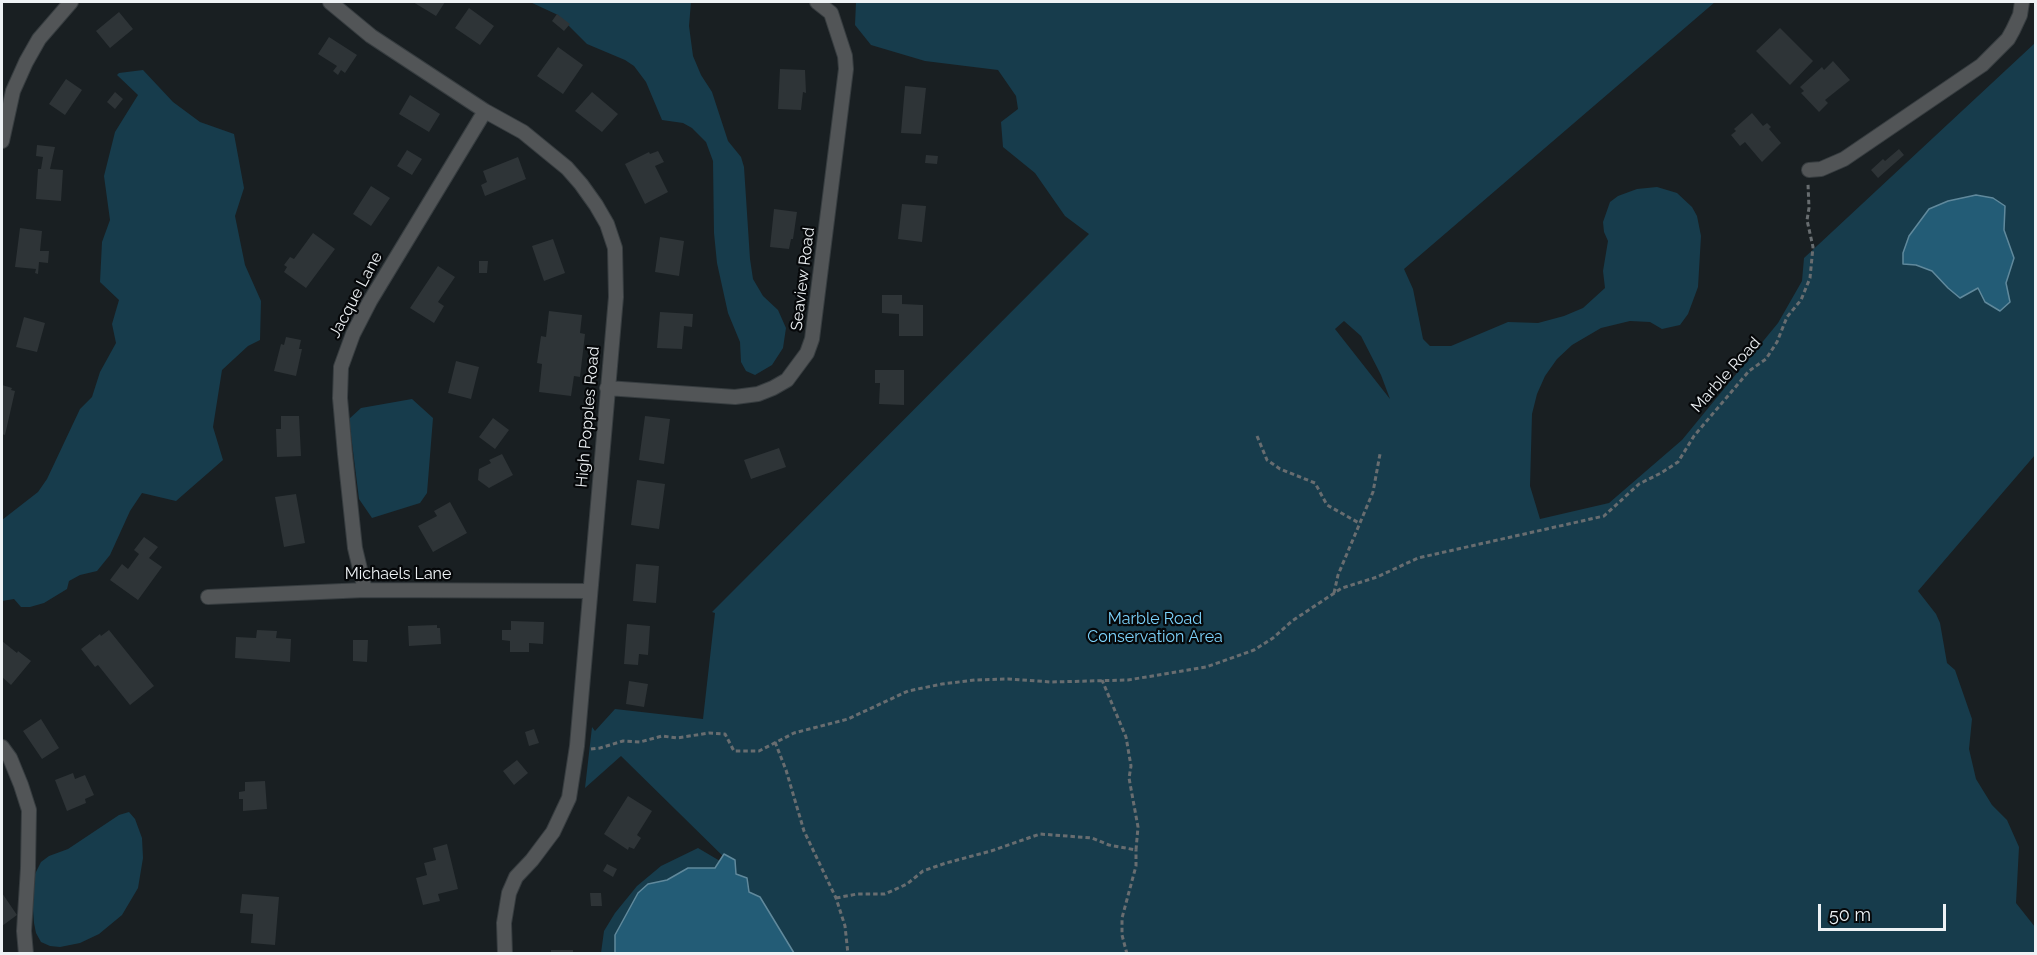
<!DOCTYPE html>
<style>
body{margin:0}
#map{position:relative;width:2037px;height:955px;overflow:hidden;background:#191f22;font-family:Raleway,sans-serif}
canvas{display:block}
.frame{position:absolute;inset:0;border:3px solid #eef2f5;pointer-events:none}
.scale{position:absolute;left:1818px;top:904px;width:128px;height:27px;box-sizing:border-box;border:3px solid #eef2f5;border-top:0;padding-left:8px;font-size:18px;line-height:21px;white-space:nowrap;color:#eef2f5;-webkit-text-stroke:4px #06080a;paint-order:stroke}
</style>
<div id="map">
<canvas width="2037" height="955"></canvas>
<div class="frame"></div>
<div class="scale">50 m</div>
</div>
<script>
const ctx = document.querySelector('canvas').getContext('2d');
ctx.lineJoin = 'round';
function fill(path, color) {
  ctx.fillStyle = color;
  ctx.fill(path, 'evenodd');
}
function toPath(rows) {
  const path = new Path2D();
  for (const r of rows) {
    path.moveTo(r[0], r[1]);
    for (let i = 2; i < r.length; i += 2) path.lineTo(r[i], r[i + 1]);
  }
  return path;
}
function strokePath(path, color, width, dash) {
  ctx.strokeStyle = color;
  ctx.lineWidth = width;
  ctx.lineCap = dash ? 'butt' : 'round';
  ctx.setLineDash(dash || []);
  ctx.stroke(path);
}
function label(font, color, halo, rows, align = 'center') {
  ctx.font = font + ' Raleway,sans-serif';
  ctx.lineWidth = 4.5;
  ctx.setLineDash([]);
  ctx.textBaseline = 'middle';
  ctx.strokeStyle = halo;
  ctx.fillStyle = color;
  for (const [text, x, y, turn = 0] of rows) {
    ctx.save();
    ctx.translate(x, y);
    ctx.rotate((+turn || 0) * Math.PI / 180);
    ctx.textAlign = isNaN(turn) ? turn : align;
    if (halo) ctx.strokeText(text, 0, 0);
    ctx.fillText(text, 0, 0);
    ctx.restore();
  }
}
const green = toPath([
 [530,2,691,2,689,26,693,56,701,75,712,92,728,141,741,157,744,167,750,259,753,279,763,296,778,310,786,328,783,348,772,365,755,375,746,371,741,362,740,342,728,313,717,263,714,233,713,161,706,142,692,128,683,123,662,120,646,82,634,66,625,60,587,44,558,15],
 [856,2,1715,2,1404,269,1413,289,1423,339,1430,346,1451,346,1508,322,1538,323,1564,316,1583,308,1605,288,1603,271,1608,241,1604,232,1603,222,1610,202,1618,196,1637,189,1657,187,1677,193,1692,207,1697,216,1701,236,1698,287,1688,314,1680,325,1662,329,1650,322,1630,321,1601,328,1572,345,1557,359,1545,376,1537,394,1532,414,1530,486,1540,519,1609,503,1682,440,1778,323,1802,281,1804,258,2035,43,2035,455,1918,591,1936,614,1940,623,1947,663,1955,670,1972,719,1969,749,1976,779,1992,805,2007,820,2019,847,2016,903,2035,927,2035,953,601,953,604,931,615,913,637,886,661,866,698,848,720,861,733,866,621,756,585,788,592,727,595,731,615,709,703,719,715,613,712,612,1089,234,1065,216,1035,173,1003,147,1001,122,1018,109,1016,96,998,70,925,61,871,45,855,25],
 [1344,321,1361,336,1381,375,1390,399,1335,329],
 [143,70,173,102,200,122,234,134,244,188,235,216,245,265,261,301,260,340,248,346,222,370,213,427,223,460,176,501,142,493,130,511,110,555,97,571,80,575,69,581,67,589,44,603,30,607,21,607,14,599,2,601,2,520,38,492,47,479,80,409,92,397,100,372,116,343,112,324,119,300,100,282,102,242,110,220,104,176,115,132,138,95,117,75,119,73],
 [412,399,433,418,427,493,420,503,372,518,359,499,349,419,361,408],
 [129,812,135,819,142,838,143,858,138,888,122,915,99,934,80,943,60,947,50,946,41,942,36,933,34,923,31,882,41,862,49,856,68,849,119,815]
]);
const water = toPath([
 [1976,195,1993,198,2005,206,2004,230,2014,258,2006,283,2010,302,2000,311,1985,302,1978,288,1960,298,1948,288,1932,271,1916,265,1903,264,1903,253,1909,236,1929,209,1948,201,1976,195],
 [724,854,735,860,736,874,747,878,749,892,760,897,794,953,615,953,615,935,638,893,648,884,667,880,688,868,715,868,724,854]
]);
const building = toPath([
 [413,2,445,2,436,16],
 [469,8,494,26,480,45,455,28],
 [119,12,133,29,110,48,96,31],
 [557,14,570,24,564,31,552,21],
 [1780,28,1813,61,1790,85,1756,51],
 [329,37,357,55,345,73,341,70,338,75,333,71,337,66,318,54],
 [558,47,583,65,563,94,537,76],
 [1833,61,1850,80,1825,100,1828,103,1819,112,1801,93,1804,91,1800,87,1822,67,1824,70],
 [780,69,805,70,806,93,803,92,801,110,778,109],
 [66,79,82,90,65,115,49,104],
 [905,86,926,88,921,134,901,133],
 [115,92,123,99,115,109,107,102],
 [592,92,618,114,602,132,575,111],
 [410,95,440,114,429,132,399,114],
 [1752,113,1763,126,1767,123,1771,127,1769,129,1781,143,1762,162,1745,142,1740,146,1731,135,1736,131,1734,129],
 [37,145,55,147,50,169,63,170,61,201,36,199,38,169,41,169,43,157,36,156],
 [1899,149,1904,155,1878,178,1871,170,1883,159,1885,161],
 [407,150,422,159,412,175,397,166],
 [658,151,664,162,655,166,668,192,645,204,625,164,649,152,650,154],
 [926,155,938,156,937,164,925,163],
 [518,157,526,179,485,196,481,185,487,182,483,171],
 [371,186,390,198,371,226,353,214],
 [902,204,926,206,922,242,898,239],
 [774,209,797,212,793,239,791,239,789,249,770,247],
 [20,228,42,231,40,251,49,251,48,263,39,262,38,274,35,273,36,269,15,267],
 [313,233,335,249,306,288,284,272,287,267,284,265,290,257,294,259],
 [660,237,684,241,679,276,655,272],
 [553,239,565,273,544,281,532,246],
 [479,261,488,261,487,273,479,273],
 [438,266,455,277,438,302,444,306,434,323,410,308],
 [882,295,902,295,902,304,923,305,923,336,899,336,899,314,882,313],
 [549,311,582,315,580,333,585,334,580,377,574,376,571,396,539,392,542,364,537,363,541,336,546,337],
 [660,312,693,314,692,327,684,326,682,349,657,348],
 [24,317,45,323,37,352,16,347],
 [286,337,301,340,299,349,302,349,296,376,274,371,281,344,284,345],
 [456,361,479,367,471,399,448,393],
 [875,370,904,370,904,405,879,404,880,383,875,383],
 [2,385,12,388,11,390,15,391,5,435,2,434],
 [281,416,299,416,301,456,277,457,276,429,281,429],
 [645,416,670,419,664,464,639,460],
 [493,418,509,430,495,449,479,437],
 [779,448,786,467,751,479,744,460],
 [502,454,513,475,489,488,478,480,479,469,491,463,489,460],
 [637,480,665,484,659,529,631,525],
 [296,494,305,543,284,547,275,497],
 [450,502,467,533,433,552,418,526,437,516,434,511],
 [144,537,158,547,149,558,162,567,138,600,110,580,122,564,128,569,139,554,134,550],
 [636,564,659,566,656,603,633,601],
 [511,621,544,622,543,644,529,643,529,652,510,652,510,641,502,640,502,630,511,630],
 [627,624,650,626,648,655,639,654,638,665,624,664],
 [437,625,437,628,440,628,441,644,409,646,408,626],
 [109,630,154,686,130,705,98,665,95,667,81,649,100,634,101,636],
 [257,630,277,631,276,638,291,639,290,662,235,658,236,637,256,638],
 [353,640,368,640,367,662,353,661],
 [2,641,17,653,18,651,31,661,11,685,2,677,3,675,2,674],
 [629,681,648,684,644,707,626,704],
 [41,719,59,748,42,759,23,731],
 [534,729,539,743,529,746,525,732],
 [517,760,528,773,514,785,503,771],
 [73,773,75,779,85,775,94,795,85,799,86,803,67,811,55,780],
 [265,781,267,809,243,811,243,799,239,799,239,792,245,791,245,782],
 [628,796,652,811,637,835,641,838,634,849,629,847,628,850,604,834],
 [447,844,458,889,438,894,440,901,423,905,416,878,427,875,424,863,436,860,433,848],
 [607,864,617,869,613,877,603,871],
 [2,893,17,915,2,926],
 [590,893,601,893,602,906,591,906],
 [242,894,279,897,275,945,251,943,253,914,240,913],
 [551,950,573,950,573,954,551,954]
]);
const path = toPath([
 [1257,436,1267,460,1280,469,1315,483,1327,505,1359,523],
 [1334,593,1338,575,1373,492,1380,454],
 [775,742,786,770,804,831,836,898,845,926,848,954],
 [591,749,600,748,623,741,640,742,662,736,677,738,709,733,725,734,734,751,759,751,794,733,848,719,908,691,942,684,975,680,1008,679,1051,682,1128,680,1206,667,1254,650,1273,638,1292,621,1342,588,1377,577,1418,558,1604,516,1639,484,1661,473,1678,462,1694,436,1749,371,1766,359,1777,342,1787,317,1801,300,1810,278,1813,247,1807,220,1809,208,1808,184],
 [836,898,857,894,885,894,907,884,923,871,946,863,991,851,1040,834,1092,838,1109,845,1136,850,1138,827,1129,778,1131,766,1126,737,1102,680],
 [1127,954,1122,935,1122,918,1136,866,1136,850]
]);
const street = toPath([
 [330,2,371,36,485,111,523,132,567,168,581,184,596,205,607,224,615,248,616,297,577,746,569,798,553,832,532,860,516,877,509,893,504,923,505,954],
 [2,141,13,91,26,62,39,39,71,2],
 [1809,170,1821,169,1844,159,1982,65,2008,39,2013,30,2020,15,2022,2],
 [607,388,735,397,758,394,773,388,787,380,807,353,812,339,846,69,845,56,831,13,817,2],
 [365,590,355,548,345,454,340,398,341,367,353,334,370,301,485,111],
 [208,597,365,590,589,591],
 [2,747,10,758,21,785,29,810,28,868,24,931,26,954]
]);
const streetNames = [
 ["Seaview Road",803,279,-83],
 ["Jacque Lane",356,295,-62],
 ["Marble Road",1726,375,-48],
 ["High Popples Road",588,417,-85],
 ["Michaels Lane",398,574]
];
const parkNames = [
 ["Marble Road",1155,619],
 ["Conservation Area",1155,637]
];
fill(green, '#173c4c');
fill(water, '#235c76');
strokePath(water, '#60899c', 1.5);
fill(building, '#2e3437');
strokePath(street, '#373d40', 16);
strokePath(path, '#686d70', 3, [4.5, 3]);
strokePath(street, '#525557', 14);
label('16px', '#eef2f5', '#06080a', streetNames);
label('16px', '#7dd3fc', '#06080a', parkNames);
</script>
